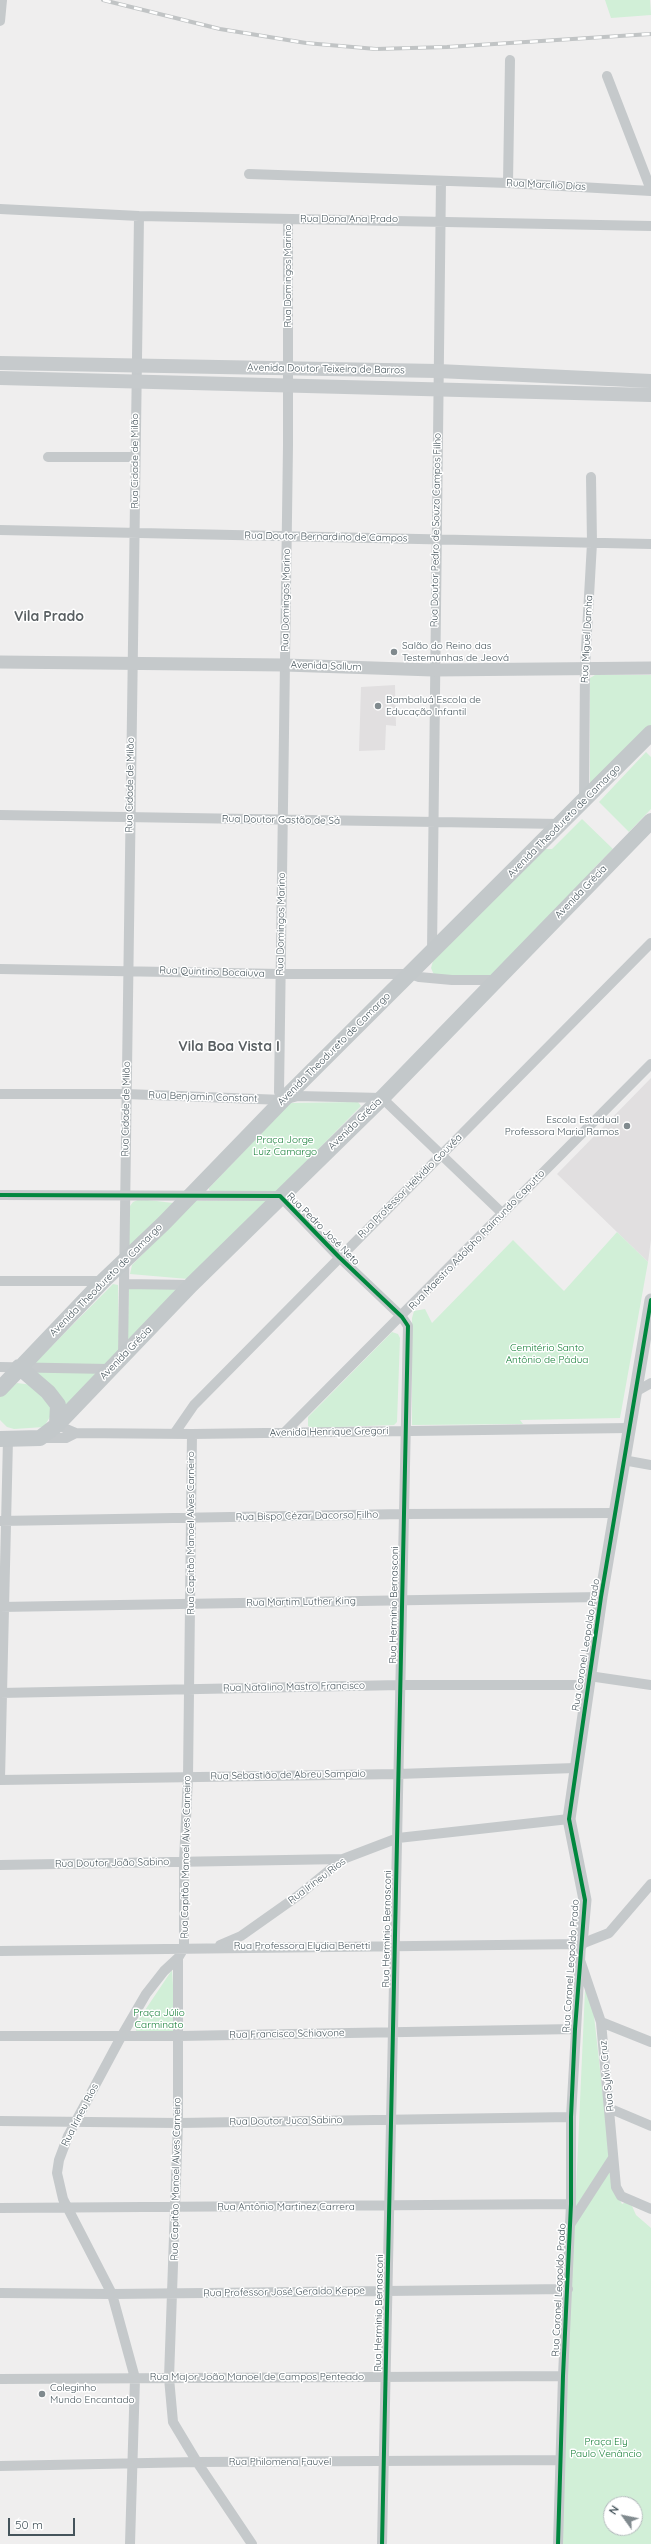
<!DOCTYPE html>
<meta charset="utf-8">
<style>
body{margin:0}
#map{position:relative;width:651px;height:2544px;overflow:hidden;background:#efeeee;font-family:Quicksand,sans-serif}
canvas{display:block}
.north{position:absolute;left:603px;top:2496px;width:40px;height:40px;box-sizing:border-box;background:#fff;border:1px solid #b5bbbd;border-radius:50%;rotate:303deg;font-size:11px;font-weight:700;line-height:16px;text-align:center;color:#45545b}
.north::after{content:'';display:block;margin:auto;width:14px;height:18px;background:#808a8e;clip-path:polygon(50% 0,100% 100%,50% 72%,0 100%)}
.scale{position:absolute;left:8px;top:2518px;width:67px;height:18px;box-sizing:border-box;border:2px solid #45545b;border-top:0;padding-left:5px;font-size:12px;line-height:14px;white-space:nowrap;color:#45545b;-webkit-text-stroke:3px #fff;paint-order:stroke}
</style>
<div id="map">
<canvas width="651" height="2544"></canvas>
<div class="north">N</div>
<div class="scale">50 m</div>
</div>
<script>
const ctx = document.querySelector('canvas').getContext('2d');
ctx.lineJoin = 'round';
function fill(path, color) {
  ctx.fillStyle = color;
  ctx.fill(path, 'evenodd');
}
function toPath(rows) {
  const path = new Path2D();
  for (const r of rows) {
    path.moveTo(r[0], r[1]);
    for (let i = 2; i < r.length; i += 2) path.lineTo(r[i], r[i + 1]);
  }
  return path;
}
function strokePath(path, color, width, dash) {
  ctx.strokeStyle = color;
  ctx.lineWidth = width;
  ctx.lineCap = dash ? 'butt' : 'round';
  ctx.setLineDash(dash || []);
  ctx.stroke(path);
}
function label(font, color, halo, rows, align = 'center') {
  ctx.font = font + ' Quicksand,sans-serif';
  ctx.lineWidth = 3;
  ctx.setLineDash([]);
  ctx.textBaseline = 'middle';
  ctx.strokeStyle = halo;
  ctx.fillStyle = color;
  for (const [text, x, y, turn = 0] of rows) {
    ctx.save();
    ctx.translate(x, y);
    ctx.rotate((+turn || 0) * Math.PI / 180);
    ctx.textAlign = isNaN(turn) ? turn : align;
    if (halo) ctx.strokeText(text, 0, 0);
    ctx.fillText(text, 0, 0);
    ctx.restore();
  }
}
const education = toPath([
 [395,685,396,726,386,725,385,750,359,751,361,687],
 [651,1078,651,1240,648,1262,557,1174]
]);
const green = toPath([
 [605,0,650,0,651,15,611,18],
 [595,675,651,675,651,728,590,785,590,678],
 [646,752,651,757,651,809,629,832,599,802],
 [582,819,613,849,593,869,591,876,493,977,434,975,431,968,433,961,545,849,552,849],
 [358,1102,361,1106,276,1192,213,1192,209,1190,209,1188,290,1103],
 [140,1199,173,1203,127,1255,130,1206,133,1202],
 [264,1200,267,1201,188,1279,130,1274,132,1265,195,1201],
 [617,1232,648,1262,620,1418,520,1420,523,1424,412,1425,412,1318,414,1311,425,1309,432,1323,513,1240,564,1291],
 [113,1284,118,1285,119,1351,107,1366,36,1366,35,1363],
 [178,1287,127,1346,129,1288],
 [392,1332,398,1334,400,1338,397,1422,394,1425,312,1428,308,1426,308,1417],
 [30,1369,101,1371,65,1412],
 [17,1383,33,1385,49,1400,51,1415,44,1427,14,1429,7,1427,0,1420,0,1397],
 [172,1970,176,2032,137,2035,135,2025],
 [585,1990,592,1998,613,2185,622,2204,626,2202,632,2206,636,2215,651,2228,651,2544,561,2544,561,2464,573,2258],
 [611,2504,635,2504,635,2528,611,2528]
]);
const minor = toPath([
 [0,21,2,0],
 [607,76,651,190],
 [249,174,508,183,651,191],
 [508,183,510,60],
 [0,209,139,216,651,226],
 [48,457,135,457],
 [0,530,651,544],
 [584,802,585,667,592,543,591,477],
 [0,815,561,824],
 [432,951,441,181],
 [0,969,281,974,410,974,419,977,452,980,496,980],
 [0,1094,126,1094,283,1100,298,1096,382,1098,502,1213],
 [283,1100,279,1092,288,445,288,219],
 [0,1195,280,1196,339,1257,402,1317,408,1326,382,2544],
 [0,1281,103,1281],
 [125,1284,191,1285],
 [123,1355,139,216],
 [0,1367,109,1369],
 [637,1391,651,1383],
 [57,1425,76,1433,192,1434,629,1428],
 [285,1432,651,1064],
 [174,1434,194,1405,651,943],
 [192,1434,188,1777,184,1861,184,1948,178,1958,178,2123,169,2378,173,2422,197,2462,252,2544],
 [40,1438,66,1438,76,1433],
 [623,1460,651,1465],
 [0,1521,404,1514,615,1513],
 [0,1607,601,1597],
 [589,1676,651,1685],
 [0,1693,400,1685,588,1685],
 [0,1779,8,1439],
 [0,1780,398,1774,575,1768],
 [0,1865,343,1859],
 [220,1945,241,1936,299,1895,343,1859,398,1838,569,1819],
 [0,1951,581,1944,609,1933,651,1884],
 [580,1960,601,2022,616,2187,621,2196,651,2209],
 [601,2022,651,2042],
 [0,2036,179,2036,575,2029],
 [611,2109,651,2126],
 [0,2121,178,2123,571,2117],
 [0,2208,571,2204],
 [571,2223,613,2158],
 [0,2293,112,2294,568,2289],
 [0,2379,563,2376],
 [0,2466,197,2462,559,2460],
 [130,2544,135,2378,112,2294,63,2199,57,2173,59,2160,68,2136,121,2037,146,1994,164,1971,178,1958],
 [558,2544,563,2376,571,2204,571,2117,581,1944]
]);
const tertiary = toPath([
 [0,662,285,665,433,670,651,668],
 [581,1944,585,1900,569,1819,601,1597,651,1300]
]);
const secondary = toPath([
 [0,363,438,371,651,381],
 [0,378,651,395]
]);
const primary = toPath([
 [19,1367,48,1392,58,1405,57,1425],
 [0,1389,103,1281,164,1223,283,1100,651,733],
 [0,1439,40,1438,57,1425,191,1285,382,1098,651,821]
]);
const rail = toPath([
 [103,0,220,29,306,43,376,49,447,47,651,34]
]);
const cycleway = toPath([
 [0,1195,280,1196,339,1257,402,1317,408,1326,382,2544],
 [558,2544,563,2376,571,2204,571,2117,575,2029,585,1900,569,1819,601,1597,651,1300]
]);
const markers = [
 [394,652,4,"#808a8e"],
 [378,706,4,"#808a8e"],
 [627,1126,4,"#808a8e"],
 [42,2394,4,"#808a8e"]
];
const streetNames = [
 ["Rua Marcílio Dias",546,185,3],
 ["Rua Dona Ana Prado",349,219],
 ["Rua Domingos Marino",288,276,-90],
 ["Avenida Doutor Teixeira de Barros",326,369,1],
 ["Rua Cidade de Milão",135,461,-90],
 ["Rua Doutor Pedro de Souza Campos Filho",436,530,-89],
 ["Rua Doutor Bernardino de Campos",326,537,1],
 ["Rua Domingos Marino",286,600,-89],
 ["Rua Miguel Damha",587,639,-87],
 ["Avenida Sallum",326,666,2],
 ["Rua Cidade de Milão",130,785,-89],
 ["Rua Doutor Gastão de Sá",281,820,1],
 ["Avenida Theodureto de Camargo",564,821,-45],
 ["Avenida Grécia",581,892,-46],
 ["Rua Domingos Marino",281,924,-89],
 ["Rua Quintino Bocaiuva",212,972,2],
 ["Avenida Theodureto de Camargo",334,1049,-45],
 ["Rua Benjamin Constant",203,1097,2],
 ["Rua Cidade de Milão",126,1109,-89],
 ["Avenida Grécia",355,1124,-44],
 ["Rua Professor Helvidio Gouvêa",410,1186,-45],
 ["Rua Pedro José Neto",323,1229,45],
 ["Rua Maestro Adolpho Raimundo Caputto",477,1240,-46],
 ["Avenida Theodureto de Camargo",106,1280,-45],
 ["Avenida Grécia",126,1353,-46],
 ["Avenida Henrique Gregori",329,1432,-1],
 ["Rua Bispo Cézar Dacorso Filho",307,1516,-1],
 ["Rua Capitão Manoel Alves Carneiro",191,1533,-90],
 ["Rua Martim Luther King",301,1602,-1],
 ["Rua Herminio Bernasconi",394,1605,-89],
 ["Rua Coronel Leopoldo Prado",586,1645,-81],
 ["Rua Natalino Mastro Francisco",294,1687,-1],
 ["Rua Sebastião de Abreu Sampaio",288,1775,-1],
 ["Rua Capitão Manoel Alves Carneiro",186,1857,-89],
 ["Rua Doutor João Sabino",112,1863,-1],
 ["Rua Irineu Rios",317,1881,-37],
 ["Rua Herminio Bernasconi",387,1929,-89],
 ["Rua Professora Elydia Benetti",302,1946],
 ["Rua Coronel Leopoldo Prado",571,1966,-86],
 ["Rua Francisco Schiavone",287,2034,-1],
 ["Rua Sylvio Cruz",607,2076,-96],
 ["Rua Irineu Rios",80,2115,-63],
 ["Rua Doutor Juca Sabino",286,2121,-1],
 ["Rua Capitão Manoel Alves Carneiro",176,2179,-89],
 ["Rua Antônio Martinez Carrera",286,2207],
 ["Rua Coronel Leopoldo Prado",559,2290,-87],
 ["Rua Professor José Geraldo Keppe",284,2292,-1],
 ["Rua Herminio Bernasconi",379,2313,-89],
 ["Rua Major João Manoel de Campos Penteado",257,2377],
 ["Rua Philomena Fauvel",280,2462]
];
const poiNames = [
 ["Salão do Reino das",402,646],
 ["Testemunhas de Jeová",402,658],
 ["Bambaluá Escola de",386,700],
 ["Educação Infantil",386,712],
 ["Escola Estadual",619,1120,"right"],
 ["Professora Maria Ramos",619,1132,"right"],
 ["Coleginho",50,2388],
 ["Mundo Encantado",50,2400]
];
const parkNames = [
 ["Praça Jorge",285,1140],
 ["Luiz Camargo",285,1152],
 ["Cemitério Santo",547,1348],
 ["Antônio de Pádua",547,1360],
 ["Praça Júlio",159,2013],
 ["Carminato",159,2025],
 ["Praça Ely",606,2442],
 ["Paulo Venâncio",606,2454]
];
const districtNames = [
 ["Vila Prado",49,617],
 ["Vila Boa Vista I",229,1047]
];
fill(education, '#e1dfe0');
fill(green, '#d1efd7');
strokePath(minor, '#c5c9cb', 10);
strokePath(tertiary, '#c5c9cb', 13);
strokePath(secondary, '#c6cacc', 14);
strokePath(primary, '#c3c8ca', 16);
strokePath(rail, '#c1c4c5', 4);
strokePath(rail, '#fff', 2.5, [8]);
strokePath(cycleway, '#00873e', 4);
for (const [x, y, r, color] of markers) {
  const dot = new Path2D();
  dot.arc(x, y, r, 0, 2 * Math.PI);
  ctx.fillStyle = color;
  ctx.fill(dot);
  strokePath(dot, '#fff', 1.5);
}
label('10px', '#45545b', '#fff', streetNames);
label('10px', '#45545b', '#fff', poiNames, 'left');
label('10px', '#147e36', '#fff', parkNames);
label('bold 14px', '#595f62', '#fff', districtNames);
</script>
